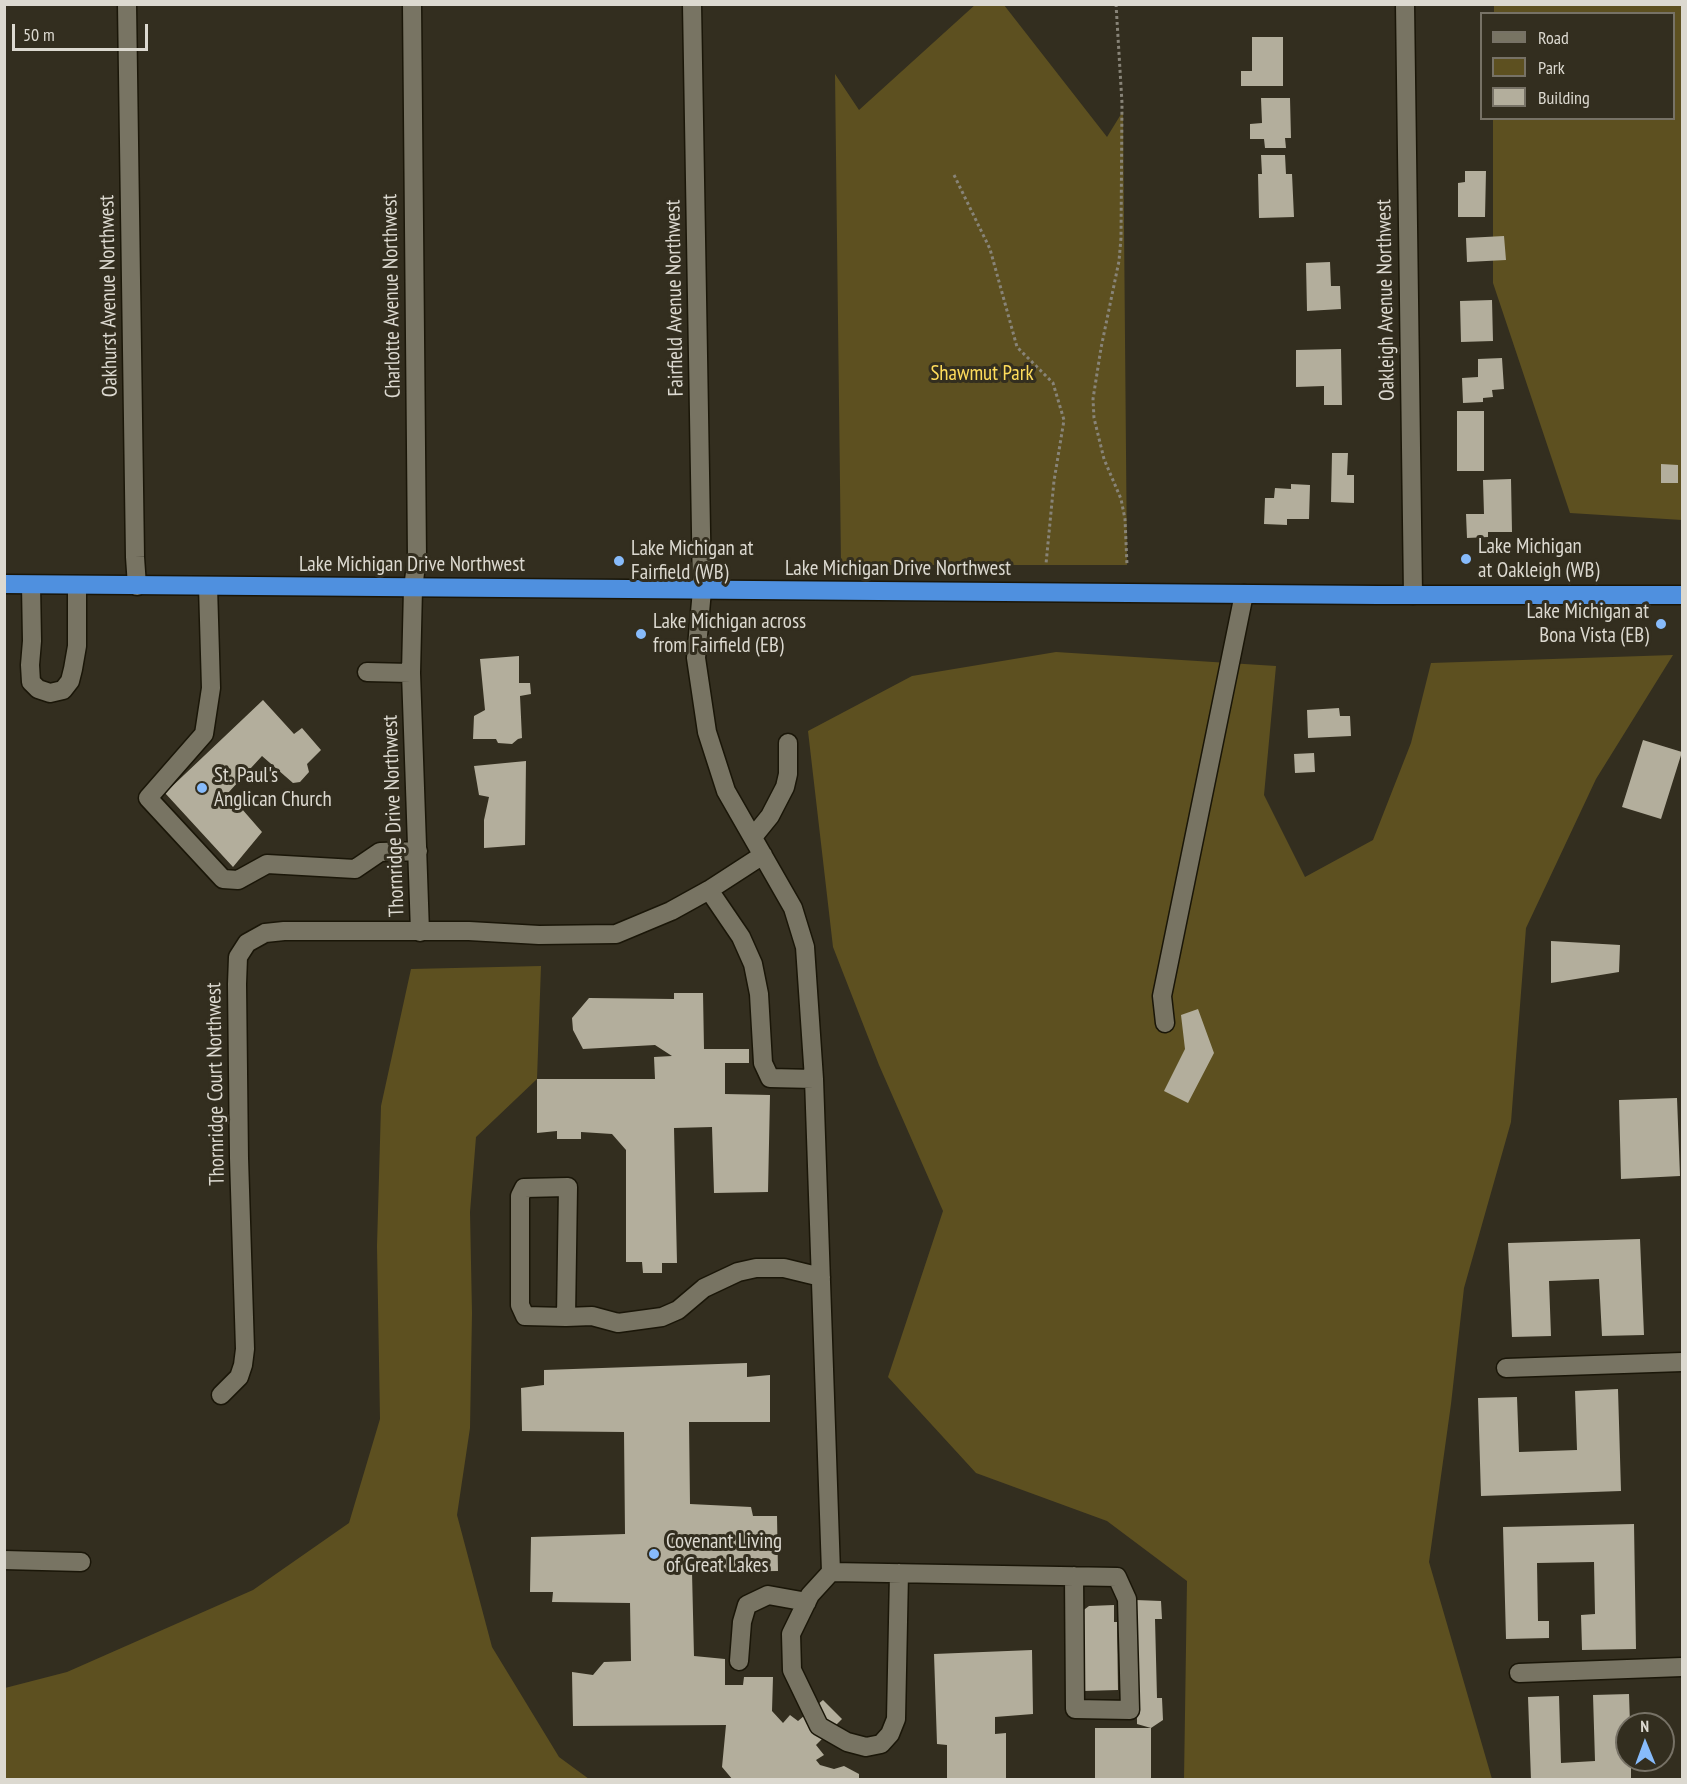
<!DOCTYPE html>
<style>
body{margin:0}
#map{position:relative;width:1687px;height:1784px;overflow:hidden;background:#332e1f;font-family:"PT Sans Narrow",sans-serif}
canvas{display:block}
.frame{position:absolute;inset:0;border:6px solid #dcd9d0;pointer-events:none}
.legend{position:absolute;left:1480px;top:12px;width:195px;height:108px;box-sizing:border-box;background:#332e1f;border:2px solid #777266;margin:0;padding:8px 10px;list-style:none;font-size:18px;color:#dcd9d0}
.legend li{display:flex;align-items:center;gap:12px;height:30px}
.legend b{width:30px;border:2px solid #777266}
.north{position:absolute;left:1615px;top:1712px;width:60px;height:60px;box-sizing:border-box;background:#332e1f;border:2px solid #777266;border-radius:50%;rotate:359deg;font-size:16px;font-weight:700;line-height:24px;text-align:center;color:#dcd9d0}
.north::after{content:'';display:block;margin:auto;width:21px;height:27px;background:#87bbfb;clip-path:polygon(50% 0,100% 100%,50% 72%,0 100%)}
.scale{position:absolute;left:12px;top:24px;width:136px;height:27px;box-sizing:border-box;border:3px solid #dcd9d0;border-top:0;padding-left:8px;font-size:18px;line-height:21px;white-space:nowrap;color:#dcd9d0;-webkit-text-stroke:4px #332e1f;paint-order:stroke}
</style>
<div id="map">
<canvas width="1687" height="1784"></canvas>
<div class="frame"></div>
<ul class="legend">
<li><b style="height:8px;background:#787463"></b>Road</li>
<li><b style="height:16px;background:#5d5020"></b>Park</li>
<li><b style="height:16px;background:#b3ae9c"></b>Building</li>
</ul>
<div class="north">N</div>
<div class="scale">50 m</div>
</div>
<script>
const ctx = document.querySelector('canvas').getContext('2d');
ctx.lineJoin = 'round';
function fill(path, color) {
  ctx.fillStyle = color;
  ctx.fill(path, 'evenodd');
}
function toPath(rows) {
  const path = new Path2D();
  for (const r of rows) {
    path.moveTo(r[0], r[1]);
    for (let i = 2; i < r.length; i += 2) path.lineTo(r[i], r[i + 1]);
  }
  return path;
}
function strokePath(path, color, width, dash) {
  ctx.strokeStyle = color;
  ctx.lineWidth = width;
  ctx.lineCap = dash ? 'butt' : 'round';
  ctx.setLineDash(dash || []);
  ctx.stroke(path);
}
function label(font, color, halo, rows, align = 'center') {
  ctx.font = font + ' "PT Sans Narrow",sans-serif';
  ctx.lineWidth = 6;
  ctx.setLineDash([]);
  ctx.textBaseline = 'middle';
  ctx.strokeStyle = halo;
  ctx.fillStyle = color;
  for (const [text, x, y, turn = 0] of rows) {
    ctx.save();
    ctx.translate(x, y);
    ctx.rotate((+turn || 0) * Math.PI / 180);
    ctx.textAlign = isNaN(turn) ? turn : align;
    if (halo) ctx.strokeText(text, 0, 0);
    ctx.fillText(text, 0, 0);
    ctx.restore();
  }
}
const green = toPath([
 [976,4,1004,5,1107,137,1123,111,1127,565,841,565,835,74,859,110],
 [1494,5,1682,5,1682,520,1570,513,1493,283,1493,119,1674,118,1674,14,1494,13],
 [1056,652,1276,666,1264,795,1305,877,1373,840,1411,743,1431,663,1673,655,1596,779,1526,928,1511,1122,1464,1288,1451,1404,1429,1562,1492,1779,1184,1779,1187,1581,1107,1521,976,1473,888,1377,943,1211,879,1065,833,947,808,731,912,676],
 [541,966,537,1079,476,1137,470,1212,472,1313,470,1428,457,1515,492,1647,559,1757,589,1779,5,1779,5,1688,67,1672,253,1590,349,1523,380,1419,377,1246,381,1106,411,969]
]);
const building = toPath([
 [1252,37,1283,37,1283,86,1241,86,1241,71,1252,71],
 [1261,98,1290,98,1291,138,1285,138,1286,148,1265,148,1264,139,1250,139,1250,124,1262,123],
 [1261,155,1285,155,1286,174,1292,174,1294,217,1259,218,1258,174,1262,174],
 [1465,171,1486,171,1485,217,1458,217,1458,183,1465,182],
 [1504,236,1506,260,1467,262,1466,238],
 [1330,262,1331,286,1340,286,1341,309,1307,311,1306,263],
 [1492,300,1493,341,1461,342,1460,301],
 [1341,349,1342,405,1324,405,1324,386,1296,387,1296,350],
 [1502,358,1504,389,1492,390,1493,397,1483,398,1483,402,1463,403,1462,378,1478,377,1478,359],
 [1457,411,1484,411,1484,471,1457,471],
 [1332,453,1348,453,1347,475,1354,475,1354,503,1331,502],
 [1661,464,1678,465,1678,483,1661,483],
 [1511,479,1512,532,1488,532,1488,537,1467,538,1466,514,1484,514,1483,480],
 [1291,484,1310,485,1309,519,1287,519,1287,525,1264,524,1265,498,1274,498,1275,488,1291,489],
 [519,656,519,683,530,683,531,694,520,696,522,738,518,739,512,744,498,743,496,739,473,739,474,716,485,710,480,659],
 [263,700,294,734,302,728,321,750,307,764,309,772,300,782,293,783,262,756,228,793,262,832,233,867,165,793],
 [1339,708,1340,716,1350,716,1351,736,1308,738,1307,710],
 [1643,740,1682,752,1661,819,1622,807],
 [1314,753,1315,772,1295,773,1294,754],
 [526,761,525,845,484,848,484,820,489,797,479,795,474,766],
 [1551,941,1620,945,1619,972,1551,983],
 [674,993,703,993,704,1049,749,1049,749,1063,725,1063,725,1094,770,1095,768,1192,714,1193,712,1127,674,1128,677,1263,662,1263,662,1273,643,1273,642,1262,626,1262,626,1150,612,1134,581,1132,581,1139,557,1139,557,1131,537,1133,537,1079,655,1079,654,1057,672,1056,655,1045,583,1049,573,1030,572,1018,589,998,674,999],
 [1198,1009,1214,1053,1188,1103,1164,1091,1185,1049,1181,1015],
 [1677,1098,1680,1176,1621,1179,1619,1100],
 [1640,1239,1644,1335,1602,1336,1599,1279,1549,1281,1551,1336,1512,1337,1508,1243],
 [747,1363,747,1377,770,1375,770,1422,689,1422,690,1504,751,1507,753,1516,777,1516,778,1571,692,1572,694,1656,725,1659,725,1685,743,1685,744,1677,773,1677,772,1711,783,1723,790,1715,798,1721,823,1700,842,1719,816,1745,824,1755,816,1760,820,1765,834,1769,844,1766,859,1774,859,1780,733,1780,722,1767,726,1725,573,1726,572,1672,593,1675,604,1662,631,1661,630,1603,552,1602,553,1592,530,1592,531,1537,625,1534,624,1432,522,1431,521,1388,544,1385,544,1370],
 [1618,1389,1621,1491,1481,1496,1478,1398,1517,1397,1519,1452,1577,1450,1575,1391],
 [1634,1524,1636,1649,1582,1650,1581,1615,1595,1614,1594,1562,1537,1563,1538,1621,1549,1621,1549,1638,1506,1639,1503,1527],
 [1136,1600,1161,1601,1162,1619,1155,1619,1157,1698,1162,1698,1163,1720,1151,1728,1137,1724],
 [1114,1605,1114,1622,1117,1622,1118,1690,1083,1691,1081,1612,1089,1606],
 [1032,1650,1033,1714,995,1717,995,1734,1006,1733,1006,1780,947,1780,947,1745,937,1744,934,1654],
 [1629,1694,1630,1724,1627,1724,1627,1760,1631,1760,1631,1780,1531,1780,1528,1697,1559,1696,1561,1763,1595,1761,1593,1695],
 [1095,1728,1151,1728,1151,1780,1095,1780]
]);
const path = toPath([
 [1116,4,1122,103,1121,238,1119,261,1101,348,1093,399,1094,418,1104,459,1121,499,1125,519,1127,565],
 [954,175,990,249,1017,347,1053,383,1064,420,1054,481,1046,564]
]);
const minor = toPath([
 [127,4,135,557,137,586],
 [412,4,417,558,413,588,411,673,420,932],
 [692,4,702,590,696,658,707,732,726,791,793,908,805,947,814,1079,831,1572,810,1595,791,1634,792,1670,819,1726,847,1742,866,1747,881,1744,890,1734,896,1719,899,1573],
 [1405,4,1413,595],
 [31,585,32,641,30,665,31,682,38,689,50,693,63,690,70,681,73,669,77,646,77,585],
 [208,586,211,688,204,734,148,798,223,879,238,880,267,864,355,869,380,852,418,851],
 [367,672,411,673],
 [753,837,770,816,785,787,788,774,788,743],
 [709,890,741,937,753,964,759,994,763,1063,770,1078,814,1079],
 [1165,1023,1162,996,1244,594],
 [566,1317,568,1187,524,1188,520,1196,520,1305,525,1316,566,1317,592,1316,618,1323,662,1317,678,1310,704,1288,738,1272,756,1268,784,1268,821,1277],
 [1506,1368,1682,1362],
 [221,1395,239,1377,243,1365,245,1349,239,1158,237,984,238,957,247,943,265,933,284,931,469,931,539,935,616,934,671,911,709,890,763,855],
 [4,1560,81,1562],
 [831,1572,1117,1577,1127,1599,1130,1710,1075,1709,1074,1576],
 [739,1661,742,1622,747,1605,768,1595,807,1602],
 [1519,1673,1682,1667]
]);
const highway = toPath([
 [4,584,1378,595,1682,595]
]);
const markers = [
 [1466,559,6,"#87bbfb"],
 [619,561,6,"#87bbfb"],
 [1661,624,6,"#87bbfb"],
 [641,634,6,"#87bbfb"],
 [202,788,6,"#87bbfb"],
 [654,1554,6,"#87bbfb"]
];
const streetNames = [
 ["Oakhurst Avenue Northwest",109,296,-91],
 ["Charlotte Avenue Northwest",392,296,-91],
 ["Fairfield Avenue Northwest",675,298,-91],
 ["Oakleigh Avenue Northwest",1386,300,-91],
 ["Lake Michigan Drive Northwest",412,565],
 ["Lake Michigan Drive Northwest",898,569],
 ["Thornridge Drive Northwest",394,816,-92],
 ["Thornridge Court Northwest",216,1084,-91]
];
const parkNames = [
 ["Shawmut Park",982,374]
];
const poiNames = [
 ["Lake Michigan",1478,547],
 ["at Oakleigh (WB)",1478,571],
 ["Lake Michigan at",631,549],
 ["Fairfield (WB)",631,573],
 ["Lake Michigan at",1649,612,"right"],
 ["Bona Vista (EB)",1649,636,"right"],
 ["Lake Michigan across",653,622],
 ["from Fairfield (EB)",653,646],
 ["St. Paul's",214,776],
 ["Anglican Church",214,800],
 ["Covenant Living",666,1542],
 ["of Great Lakes",666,1566]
];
fill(green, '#5d5020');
fill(building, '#b3ae9c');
strokePath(minor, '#1a1608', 21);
strokePath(highway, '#1a1608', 21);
strokePath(path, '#888478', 3, [3, 3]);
strokePath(minor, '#787463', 18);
strokePath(highway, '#4f90df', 18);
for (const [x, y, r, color] of markers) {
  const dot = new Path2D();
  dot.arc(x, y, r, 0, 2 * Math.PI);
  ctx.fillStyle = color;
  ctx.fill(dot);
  strokePath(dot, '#332e1f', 2);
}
label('21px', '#dcd9d0', '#332e1f', streetNames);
label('21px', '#fedc5b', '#332e1f', parkNames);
label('21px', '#dcd9d0', '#332e1f', poiNames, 'left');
</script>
